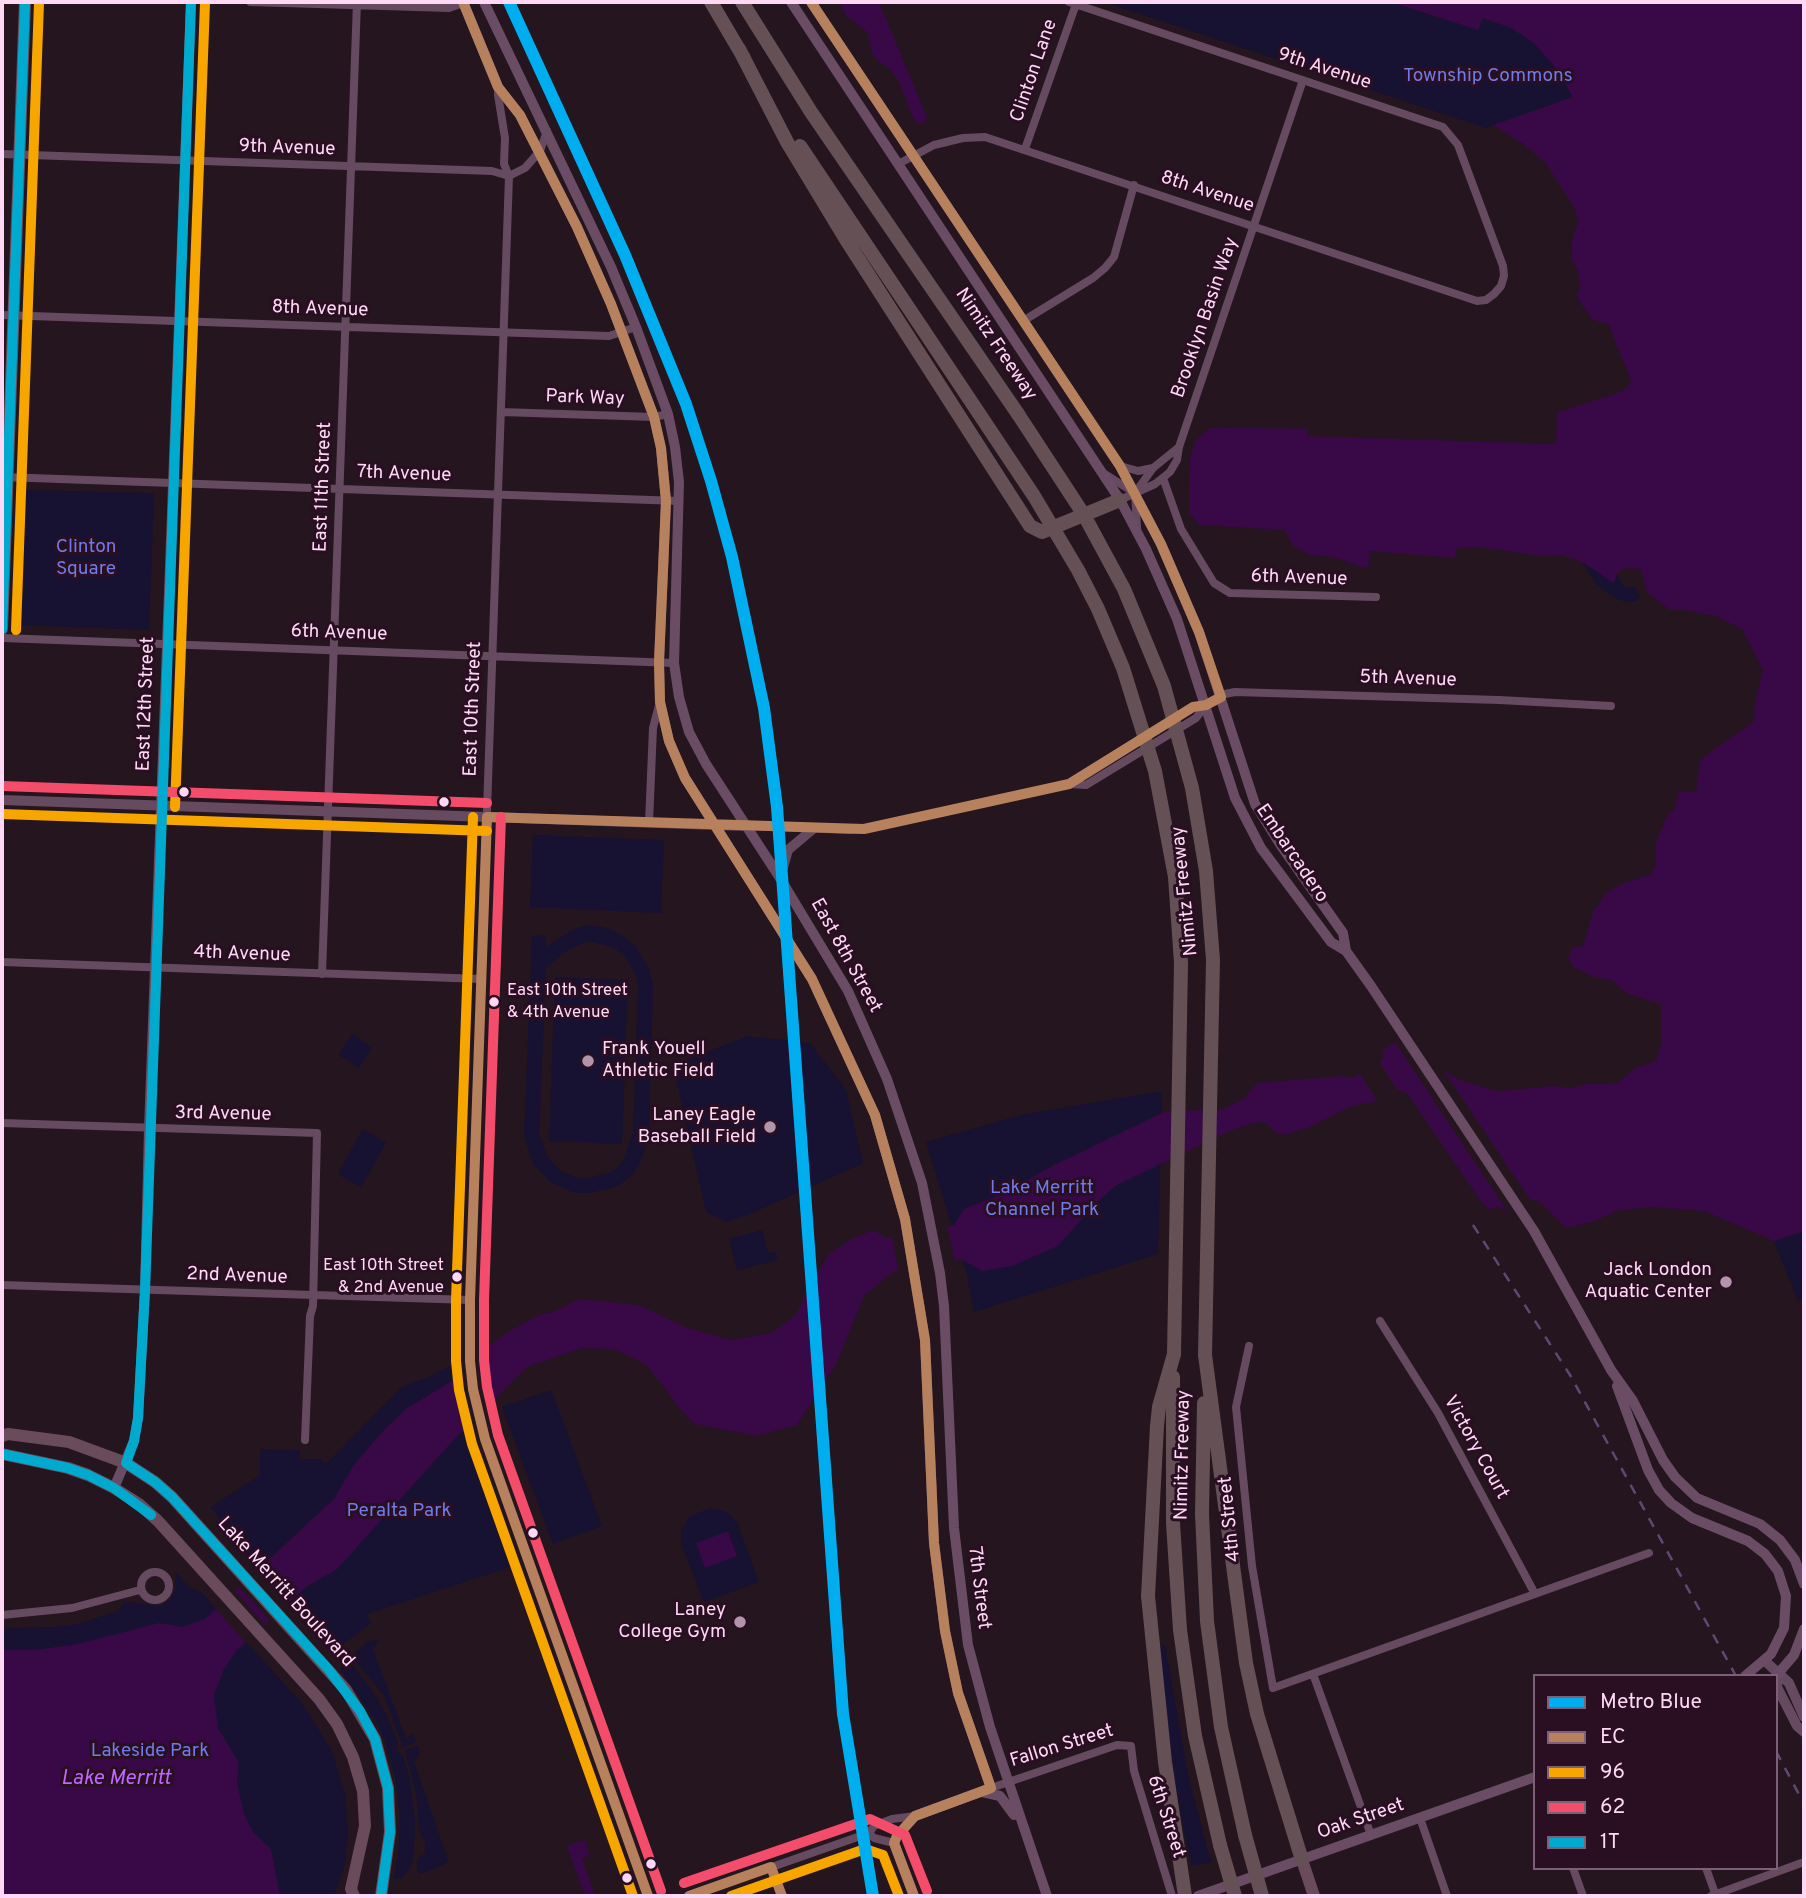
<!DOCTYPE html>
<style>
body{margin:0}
#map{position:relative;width:1806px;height:1898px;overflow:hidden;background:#24151f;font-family:Overpass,sans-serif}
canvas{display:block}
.frame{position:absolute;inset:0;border:4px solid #ffd8f6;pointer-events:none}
.legend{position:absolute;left:1533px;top:1674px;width:245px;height:196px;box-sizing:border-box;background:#2a0f22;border:2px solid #7f5f77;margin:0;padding:9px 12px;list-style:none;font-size:21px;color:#ffd8f6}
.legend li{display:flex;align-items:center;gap:14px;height:35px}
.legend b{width:35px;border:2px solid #7f5f77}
</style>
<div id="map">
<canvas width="1806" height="1898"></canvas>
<div class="frame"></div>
<ul class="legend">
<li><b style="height:9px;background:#00aeef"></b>Metro Blue</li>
<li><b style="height:9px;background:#b6815c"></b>EC</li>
<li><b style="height:9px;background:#f7a600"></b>96</li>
<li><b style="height:9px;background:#f44d6c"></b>62</li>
<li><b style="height:9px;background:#00a9ce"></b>1T</li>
</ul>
</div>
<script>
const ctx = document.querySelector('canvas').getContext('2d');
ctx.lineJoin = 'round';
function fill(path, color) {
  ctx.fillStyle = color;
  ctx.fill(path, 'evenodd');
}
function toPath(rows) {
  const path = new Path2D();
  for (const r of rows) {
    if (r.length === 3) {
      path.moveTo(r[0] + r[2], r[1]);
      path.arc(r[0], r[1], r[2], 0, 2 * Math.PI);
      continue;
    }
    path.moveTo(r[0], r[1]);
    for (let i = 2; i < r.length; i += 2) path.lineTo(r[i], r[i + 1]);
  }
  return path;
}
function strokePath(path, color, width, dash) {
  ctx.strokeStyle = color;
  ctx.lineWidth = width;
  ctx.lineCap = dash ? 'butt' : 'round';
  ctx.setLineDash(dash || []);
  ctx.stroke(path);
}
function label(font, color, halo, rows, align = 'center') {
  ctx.font = font + ' Overpass,sans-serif';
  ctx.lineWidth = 6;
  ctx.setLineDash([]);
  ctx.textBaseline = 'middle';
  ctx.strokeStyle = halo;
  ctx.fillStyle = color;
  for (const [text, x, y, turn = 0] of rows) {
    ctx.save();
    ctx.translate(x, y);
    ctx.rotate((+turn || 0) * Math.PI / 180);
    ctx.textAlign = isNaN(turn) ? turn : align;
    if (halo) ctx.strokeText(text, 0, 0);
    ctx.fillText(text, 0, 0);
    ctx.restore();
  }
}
const green = toPath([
 [1104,2,1391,2,1478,30,1483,18,1511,28,1534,43,1555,67,1573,97,1486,128],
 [24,490,152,493,154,495,149,630,20,625,18,622],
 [1586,560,1615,570,1621,583,1627,588,1635,587,1640,597,1637,601,1628,602,1616,599,1597,585,1582,562],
 [533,835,664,840,661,913,530,907],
 [588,925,607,928,623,936,636,947,648,967,653,985,649,1134,644,1150,639,1165,631,1176,618,1186,589,1193,575,1193,552,1183,534,1165,524,1136,532,936,546,935,546,947,574,929],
 [589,941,615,948,625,957,635,973,638,985,633,1132,625,1157,619,1166,611,1172,588,1178,578,1178,560,1171,547,1156,539,1134,546,968,569,949],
 [555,977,628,980,622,1144,549,1141],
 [352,1034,372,1048,359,1068,339,1055],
 [748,1036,810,1043,846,1090,863,1163,750,1214,726,1222,706,1212,673,1065],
 [1162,1091,1158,1254,974,1312,967,1275,926,1142,1025,1114],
 [363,1129,386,1143,361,1187,338,1174],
 [762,1230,768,1253,775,1251,778,1260,737,1270,729,1239],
 [1804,1231,1804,1299,1798,1301,1774,1241],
 [452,1365,450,1391,461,1427,510,1567,367,1614,371,1623,334,1651,243,1552,211,1507,260,1475,260,1449,300,1450,300,1459,320,1459,326,1464,403,1386,429,1377],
 [551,1390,602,1526,553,1544,502,1407],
 [710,1508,725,1511,737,1522,759,1582,704,1602,682,1546,681,1531,689,1517],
 [175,1572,190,1588,201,1592,297,1698,308,1712,332,1752,345,1794,348,1831,345,1864,334,1896,2,1896,2,1628,55,1627,77,1624,118,1611,125,1602,161,1606,170,1600,175,1590],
 [379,1640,373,1649,406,1739,413,1733,416,1742,403,1747,384,1695,351,1656,369,1641],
 [1165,1645,1189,1780,1211,1862,1191,1866,1174,1780,1158,1646],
 [348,1659,371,1689,387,1716,398,1743,396,1750,403,1756,410,1780,415,1822,414,1852,411,1866,401,1879,394,1879,398,1854,400,1820,395,1776,384,1738,374,1718,342,1672,341,1667],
 [418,1746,420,1754,414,1762,448,1860,444,1865,420,1874,417,1869,417,1860,425,1853,426,1843,419,1830,417,1798,405,1750]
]);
const water = toPath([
 [841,2,879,2,927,117,925,123,919,123,914,120,899,82,890,69,878,61,872,53,867,32,847,16,842,8],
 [1391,2,1804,2,1804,1231,1774,1241,1704,1211,1651,1207,1619,1210,1592,1222,1566,1228,1540,1202,1534,1200,1526,1202,1509,1214,1498,1206,1490,1210,1482,1203,1407,1093,1397,1090,1373,1102,1352,1106,1310,1127,1284,1135,1277,1133,1264,1122,1253,1123,1230,1131,1115,1186,1095,1204,1058,1246,1012,1266,982,1271,961,1259,893,1272,864,1296,836,1364,797,1425,756,1436,695,1424,681,1410,647,1365,614,1349,582,1348,527,1367,460,1433,337,1569,306,1587,236,1651,223,1671,214,1695,218,1728,239,1763,237,1783,244,1814,254,1833,271,1849,280,1896,2,1896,2,1650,35,1650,78,1644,159,1623,183,1627,205,1619,334,1499,354,1465,384,1430,406,1409,453,1380,484,1349,513,1329,539,1315,552,1312,580,1299,639,1305,688,1328,731,1340,771,1333,795,1316,827,1256,851,1239,874,1230,886,1238,954,1225,964,1209,1009,1191,1050,1167,1166,1111,1220,1110,1244,1099,1257,1083,1342,1076,1352,1078,1378,1064,1383,1058,1383,1050,1395,1042,1462,1081,1497,1091,1552,1086,1573,1088,1585,1084,1617,1083,1636,1068,1656,1061,1661,1045,1661,1004,1628,994,1611,980,1594,977,1574,967,1568,958,1573,947,1583,946,1594,909,1599,905,1605,894,1623,883,1650,875,1656,866,1656,842,1668,814,1674,810,1679,791,1696,792,1700,760,1754,721,1755,703,1763,670,1742,629,1715,616,1685,610,1670,610,1647,592,1641,569,1625,568,1618,572,1614,583,1582,562,1562,555,1541,556,1479,547,1457,548,1455,558,1370,551,1368,568,1361,567,1333,557,1311,555,1293,546,1285,530,1199,525,1189,513,1190,457,1196,440,1210,428,1394,429,1539,418,1615,394,1626,389,1631,380,1608,324,1592,320,1576,296,1578,271,1571,259,1572,239,1578,222,1546,163,1523,144,1493,125,1573,97,1555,67,1534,43,1511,28,1483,18,1478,30],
 [728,1531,737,1556,705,1568,696,1543],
 [585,1840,590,1856,582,1859,595,1896,585,1896,567,1846]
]);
const pier = toPath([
 [1493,125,1523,144,1546,163,1575,209,1578,221,1572,239,1571,259,1578,271,1580,289,1576,296,1592,320,1608,324,1611,331,1590,323,1572,294,1576,288,1575,272,1567,259,1569,239,1575,221,1572,210,1543,166,1521,147,1491,128],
 [1557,408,1556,444,1307,436,1308,425,1394,425,1424,421,1446,422,1448,418,1462,416,1526,418,1527,414,1539,414],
 [1393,1039,1396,1039,1438,1062,1533,1204,1511,1217],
 [1378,1060,1400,1094,1392,1097,1378,1076,1391,1097,1379,1103,1358,1071],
 [947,1223,955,1263,899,1274,891,1233],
 [483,1345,490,1408,469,1429,458,1370],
 [256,1567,291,1605,272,1623,237,1585],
 [233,1589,267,1627,248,1645,213,1606]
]);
const minor = toPath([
 [250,2,449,8,466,2],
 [498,87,498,95,505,138,504,164,509,176,470,1300,470,1361,473,1389,485,1439,648,1896],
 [1025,149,1076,4],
 [2,154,492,171,509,176,525,168,540,151,547,131],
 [900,163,934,145,963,138,985,137,1477,301,1486,300,1494,294,1501,286,1504,276,1503,266,1458,145,1443,127,1069,2],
 [2,315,609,336,636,327],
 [1023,321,1093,278,1105,268,1114,257,1134,185],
 [501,412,654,417,668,414],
 [1120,466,1138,471,1153,468],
 [1105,474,1133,492],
 [3,477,679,501],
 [1163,478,1181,529,1214,583,1230,593,1376,597],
 [1120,500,1155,484,1170,472,1177,460,1179,447,1303,80],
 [1137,527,1135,493,1153,468,1179,447],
 [2,638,674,663],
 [1069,784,1193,707,1206,705,1225,694,1235,692,1499,700,1611,706],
 [649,823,653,728,659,705],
 [745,826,850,830,864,829,1069,784,1086,785,1196,718,1206,705],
 [2,962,482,979],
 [322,974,357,2],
 [2,1123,317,1133,313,1306,310,1316,305,1440],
 [2,1285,470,1300],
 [1380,1321,1438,1413,1535,1594],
 [1249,1346,1236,1407,1252,1566,1273,1688,1649,1553],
 [155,1586,14],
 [2,1615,72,1608,140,1590],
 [1313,1674,1371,1835],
 [991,1788,1117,1745,1131,1746,1134,1771,1172,1896],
 [1420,1818,1447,1896],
 [869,1833,874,1838,894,1843],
 [771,1867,782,1896],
 [1573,1868,1583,1896],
 [1706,1868,1716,1896],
 [689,1896,869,1833,874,1826,892,1819,915,1816],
 [1711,1896,1804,1862]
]);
const tertiary = toPath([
 [2,800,745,826],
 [780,878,788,850,813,829],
 [1765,1661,1789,1683,1804,1717],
 [1778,1675,1777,1687,1797,1726,1804,1732]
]);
const secondary = toPath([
 [463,2,498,87,520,115,577,227,611,304,654,417,661,448,666,501,659,662,660,702,669,741,685,778,812,979,875,1115,905,1219,925,1340,934,1543,945,1631,958,1693,991,1788,915,1816,897,1836,894,1843,914,1896],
 [484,2,611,267,636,327,668,414,675,447,679,482,674,663,679,697,689,732,706,764,780,878,848,991,887,1079,922,1183,940,1273,944,1306,954,1528,968,1645,990,1727,1047,1896],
 [791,2,1120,500,1146,549,1177,619,1235,798,1261,848,1331,942,1346,951,1371,986,1534,1231,1611,1370,1633,1401,1663,1460,1675,1477,1697,1498,1760,1524,1780,1540,1795,1560,1804,1584],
 [811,2,1120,466,1161,544,1199,632,1255,804,1282,847,1343,933,1346,951],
 [1617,1386,1648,1470,1659,1490,1671,1503,1692,1518,1748,1541,1765,1554,1778,1571,1786,1596,1784,1628,1771,1654,1745,1676],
 [114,1488,134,1441,138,1418,145,1290,149,1129,191,2],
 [1776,1676,1794,1655,1804,1629],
 [982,1792,1000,1796,1014,1815],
 [1198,1896,1535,1777]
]);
const primary = toPath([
 [2,629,25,2],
 [2,1436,8,1434,69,1442,126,1463,155,1482,172,1497,346,1690,375,1739,388,1788,390,1832,381,1896],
 [2,1454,68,1468,88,1475,114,1488,139,1504,158,1521,319,1699,337,1724,353,1757,363,1791,365,1826,351,1889,354,1896],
 [1302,1860,1314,1896]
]);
const motorway = toPath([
 [711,2,744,58],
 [742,2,811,112,1018,414],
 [739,49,787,142,845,238,1030,526,1042,532,1120,500],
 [800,146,922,328],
 [1174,1354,1159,1407,1157,1426,1148,1596,1165,1762,1185,1896],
 [1205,1355,1246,1663,1257,1714,1302,1860],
 [1173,1377,1173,1523,1180,1630,1195,1736,1220,1845],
 [1204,1403,1202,1514,1207,1621,1221,1727,1245,1835]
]);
const rail = toPath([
 [1473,1225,1570,1375,1736,1676],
 [1776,1751,1804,1804]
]);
const motorwayBridge = toPath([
 [922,328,1034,496,1078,570,1098,609,1123,668,1155,771,1175,877,1181,963,1174,1354],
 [1018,414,1084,515,1124,589,1164,686,1192,788,1206,871,1213,960,1205,1355],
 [1245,1835,1262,1896],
 [1220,1845,1235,1896]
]);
const bus1 = toPath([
 [463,2,498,87,520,115,577,227,611,304,654,417,661,448,666,501,659,662,660,702,669,741,685,778,812,979,875,1115,905,1219,925,1340,934,1543,945,1631,958,1693,991,1788,915,1816,897,1836,894,1843,914,1896],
 [648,1896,485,1439,473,1389,470,1361,470,1300,487,817,864,829,1069,784,1193,707,1206,705,1221,697,1199,632,1161,544,1120,466,811,2],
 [689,1896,771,1867,782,1896]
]);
const bus2 = toPath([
 [16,630,39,3],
 [175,807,205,3],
 [2,814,487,831],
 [473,817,456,1300,456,1361,459,1390,472,1444,633,1896],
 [731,1896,865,1849,883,1855,899,1896]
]);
const bus3 = toPath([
 [2,786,487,803],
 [501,817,484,1300,484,1360,487,1387,498,1435,661,1891],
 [684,1883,870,1819,905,1835,927,1891]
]);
const bus4 = toPath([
 [191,2,145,1290,138,1418,134,1441,126,1463,155,1482,172,1497,329,1670,360,1711,375,1739,388,1788,390,1832,381,1896],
 [2,629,25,2],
 [2,1454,68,1468,88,1475,114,1488,151,1515]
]);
const metro1 = toPath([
 [509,2,625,255,686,404,711,481,732,557,764,708,777,807,843,1714,873,1896]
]);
const markers = [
 [184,792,6,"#ffd8f6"],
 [444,802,6,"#ffd8f6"],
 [494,1002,6,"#ffd8f6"],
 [588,1061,7,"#b294ab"],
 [770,1127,7,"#b294ab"],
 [457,1277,6,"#ffd8f6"],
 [1726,1282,7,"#b294ab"],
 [533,1533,6,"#ffd8f6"],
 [740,1622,7,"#b294ab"],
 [651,1864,6,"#ffd8f6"],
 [627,1878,6,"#ffd8f6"]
];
const busNames = [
 ["East 10th Street",507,992],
 ["& 4th Avenue",507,1014],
 ["East 10th Street",444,1267,"right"],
 ["& 2nd Avenue",444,1289,"right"]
];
const streetNames = [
 ["9th Avenue",1324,70,18],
 ["Clinton Lane",1035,71,-71],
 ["9th Avenue",287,149,2],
 ["8th Avenue",1207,193,18],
 ["8th Avenue",320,310,2],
 ["Brooklyn Basin Way",1206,318,-71],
 ["Nimitz Freeway",995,345,56],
 ["Park Way",585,399,2],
 ["7th Avenue",404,475,2],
 ["East 11th Street",324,487,-88],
 ["6th Avenue",1299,579,2],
 ["6th Avenue",339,634,2],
 ["5th Avenue",1408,680,2],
 ["East 12th Street",147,704,-88],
 ["East 10th Street",474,709,-88],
 ["Embarcadero",1291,854,56],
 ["Nimitz Freeway",1186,891,-96],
 ["4th Avenue",242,955,2],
 ["East 8th Street",845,956,61],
 ["3rd Avenue",223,1115,1],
 ["2nd Avenue",237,1277,2],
 ["Victory Court",1475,1448,61],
 ["Nimitz Freeway",1184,1455,-89],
 ["4th Street",1231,1519,-96],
 ["7th Street",978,1588,83],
 ["Lake Merritt Boulevard",285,1593,48],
 ["Fallon Street",1062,1747,-17],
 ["6th Street",1165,1817,72],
 ["Oak Street",1361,1820,-19]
];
const parkNames = [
 ["Township Commons",1488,77],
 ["Clinton",86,548],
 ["Square",86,570],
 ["Lake Merritt",1042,1189],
 ["Channel Park",1042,1211],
 ["Peralta Park",399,1512],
 ["Lakeside Park",150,1752]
];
const poiNames = [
 ["Frank Youell",602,1050,"left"],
 ["Athletic Field",602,1072,"left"],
 ["Laney Eagle",756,1116],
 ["Baseball Field",756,1138],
 ["Jack London",1712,1271],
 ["Aquatic Center",1712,1293],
 ["Laney",726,1611],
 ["College Gym",726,1633]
];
const waterNames = [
 ["Lake Merritt",116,1780]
];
fill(green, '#171231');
fill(water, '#380946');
fill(pier, '#24151f');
strokePath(minor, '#654a60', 8);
strokePath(tertiary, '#654a60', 10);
strokePath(secondary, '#6a4d65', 10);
strokePath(primary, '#694b5b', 12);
strokePath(motorway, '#655055', 14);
strokePath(rail, '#604874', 2.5, [10, 9]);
strokePath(motorwayBridge, '#655055', 14);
strokePath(bus1, '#b6815c', 10);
strokePath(bus2, '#f7a600', 10);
strokePath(bus3, '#f44d6c', 10);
strokePath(bus4, '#00a9ce', 10);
strokePath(metro1, '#00aeef', 12);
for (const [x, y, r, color] of markers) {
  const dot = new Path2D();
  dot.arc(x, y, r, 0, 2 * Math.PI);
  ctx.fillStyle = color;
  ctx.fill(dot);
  strokePath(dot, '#2a0f22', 2.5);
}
label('17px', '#ffd8f6', '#2a0f22', busNames, 'left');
label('19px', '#ffd8f6', '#2a0f22', streetNames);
label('19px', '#6d7ce8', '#2a0f22', parkNames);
label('19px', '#ffd8f6', '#2a0f22', poiNames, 'right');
label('italic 21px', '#c066ff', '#2a0f22', waterNames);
</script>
